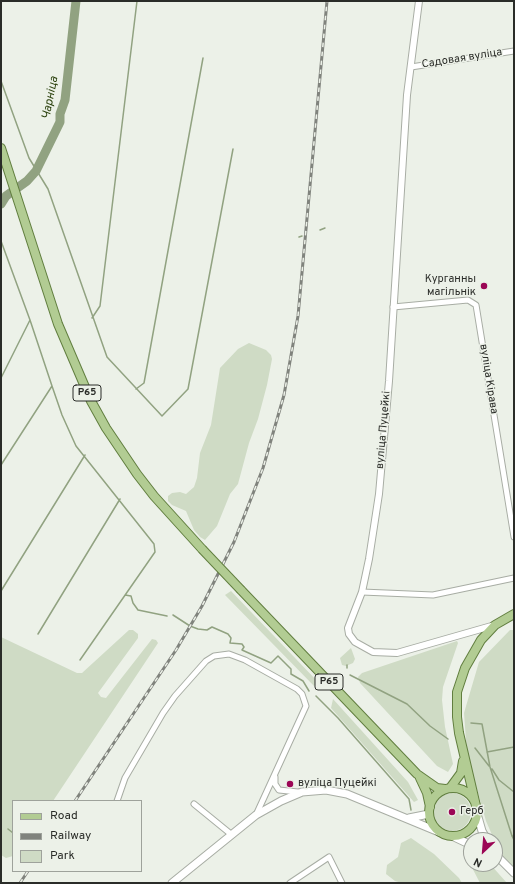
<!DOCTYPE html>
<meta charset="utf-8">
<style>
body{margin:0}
#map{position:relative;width:515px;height:884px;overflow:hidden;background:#ecf1e8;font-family:Overpass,sans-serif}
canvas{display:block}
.frame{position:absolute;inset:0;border:2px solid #2a2c28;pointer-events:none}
.legend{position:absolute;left:12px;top:800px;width:130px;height:72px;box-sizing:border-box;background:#ecf1e8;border:1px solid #9ea29b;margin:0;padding:5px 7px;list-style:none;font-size:12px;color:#2a2c28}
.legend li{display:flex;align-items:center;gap:8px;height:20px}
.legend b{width:20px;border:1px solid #9ea29b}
.north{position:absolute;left:463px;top:832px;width:40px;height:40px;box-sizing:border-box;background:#ecf1e8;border:1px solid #9ea29b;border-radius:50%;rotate:206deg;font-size:11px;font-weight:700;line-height:16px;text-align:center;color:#2a2c28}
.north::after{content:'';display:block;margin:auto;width:14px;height:18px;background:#9b0655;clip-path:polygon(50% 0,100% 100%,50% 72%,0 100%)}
</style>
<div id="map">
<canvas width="515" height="884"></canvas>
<div class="frame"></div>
<ul class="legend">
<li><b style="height:5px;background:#b2cc93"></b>Road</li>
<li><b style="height:5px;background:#80837d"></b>Railway</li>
<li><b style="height:11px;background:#cfdbc5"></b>Park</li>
</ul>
<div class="north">N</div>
</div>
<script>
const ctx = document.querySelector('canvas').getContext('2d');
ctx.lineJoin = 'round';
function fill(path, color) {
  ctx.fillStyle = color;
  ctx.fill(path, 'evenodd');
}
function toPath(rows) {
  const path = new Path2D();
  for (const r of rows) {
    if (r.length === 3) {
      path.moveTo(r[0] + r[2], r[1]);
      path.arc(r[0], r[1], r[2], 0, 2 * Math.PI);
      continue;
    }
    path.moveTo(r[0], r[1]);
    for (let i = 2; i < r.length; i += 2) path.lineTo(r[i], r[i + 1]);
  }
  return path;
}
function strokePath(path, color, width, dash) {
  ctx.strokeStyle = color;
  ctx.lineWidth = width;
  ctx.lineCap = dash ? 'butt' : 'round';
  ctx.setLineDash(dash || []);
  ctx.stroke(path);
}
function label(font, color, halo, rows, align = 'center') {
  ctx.font = font + ' Overpass,sans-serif';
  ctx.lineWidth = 3;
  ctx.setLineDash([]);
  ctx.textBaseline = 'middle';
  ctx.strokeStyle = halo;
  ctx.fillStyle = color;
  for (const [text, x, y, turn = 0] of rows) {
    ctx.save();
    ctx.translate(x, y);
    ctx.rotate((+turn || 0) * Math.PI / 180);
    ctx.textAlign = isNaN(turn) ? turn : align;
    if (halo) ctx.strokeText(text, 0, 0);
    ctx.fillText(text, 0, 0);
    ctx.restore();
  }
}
const green = toPath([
 [249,343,266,350,271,355,272,359,267,385,258,419,249,443,238,484,230,494,217,526,205,540,200,537,194,530,186,511,172,505,168,501,168,496,172,493,180,492,186,494,194,487,197,478,200,453,211,425,220,368,238,349],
 [231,591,318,682,314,686,225,595],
 [129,630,133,630,138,634,138,638,98,693,101,697,106,698,152,639,156,640,158,643,53,801,13,801,13,856,6,858,1,855,1,637,77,673,82,673],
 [510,630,514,630,514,869,502,858,486,821,467,755,464,713,479,662],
 [457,641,458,643,443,687,442,700,445,727,453,764,448,772,437,766,360,683,358,677,362,673],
 [351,648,355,659,353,663,346,666,342,665,340,658],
 [333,699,408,782,418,800,414,802,331,708],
 [452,812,19],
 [411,838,434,854,459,878,462,883,402,883,395,881,386,874,387,865,398,857,401,843],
 [466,856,471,857,471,864,490,864,507,883,480,883]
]);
const stream = toPath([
 [1,81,29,158,48,189,107,357,162,416,188,389,233,149],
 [320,230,325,228],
 [299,237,302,236],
 [1,241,30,320,1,378],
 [92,318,100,306,137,1],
 [52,386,62,415,76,446,154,544,155,552,80,660],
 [136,389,144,383,203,58],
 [1,465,52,386,30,320],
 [1,591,85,455],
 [125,595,131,596,133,603,138,610,167,616],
 [173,615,190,626,198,629,207,630,212,627,228,634,231,638,230,643,242,644,244,647,242,650,271,663,278,656,291,669,291,674,303,681,309,691],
 [38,634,120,499],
 [347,665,347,668],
 [350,675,407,704,430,726,448,739],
 [316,696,338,718,409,799,411,810],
 [471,723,482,724,490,767,512,836],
 [475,748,489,766],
 [487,752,514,747],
 [492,769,499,780,514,792],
 [8,829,13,833],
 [514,836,512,836,514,840]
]);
const river = toPath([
 [1,204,6,196,27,181,36,171,60,122,60,114,65,100,76,1]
]);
const minor = toPath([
 [411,67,514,51],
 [393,307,468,300,476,305,514,537],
 [362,592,433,595,514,578],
 [275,777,275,784,279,790,298,792],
 [117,801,125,778,163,713,175,696,206,661,214,656,229,654,245,660,297,689,302,694,306,706,256,815],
 [194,804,232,835],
 [290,883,329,857,342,883]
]);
const tertiary = toPath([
 [419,1,407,95,389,381,379,494,369,559,362,592,348,628,349,634,355,642,373,652,397,653,495,625]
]);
const secondary = toPath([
 [476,810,482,831,487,840],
 [409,818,429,814],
 [452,836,471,845],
 [495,854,514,873],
 [172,883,256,815,281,801,302,792,326,790,347,794,439,832]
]);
const primary = toPath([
 [1,148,58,324,91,401,106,428,137,474,154,496,202,549],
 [241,590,417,774,437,788,445,789],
 [420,778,427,793,430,807],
 [450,788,461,773,463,761],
 [453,812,24],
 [476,806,459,733,457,717,457,692,465,668,481,640,495,625,514,614]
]);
const rail = toPath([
 [75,801,176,650,202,606,234,542,263,468,284,395,298,316,327,1],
 [20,883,28,871]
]);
const primaryBridge = toPath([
 [202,549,241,590]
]);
const markers = [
 [484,286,4,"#9b0655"],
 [290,784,4,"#9b0655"],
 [452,812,4,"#9b0655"]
];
const shields = [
 [87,393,28],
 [329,682,28]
];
const shieldNames = [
 ["Р65",87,393],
 ["Р65",329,682]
];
const streetNames = [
 ["Садовая вуліца",462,59,-9],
 ["вуліца Кірава",488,379,81],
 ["вуліца Пуцейкі",384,430,-85]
];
const poiNames = [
 ["Курганны",476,280,"right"],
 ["магільнік",476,293,"right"],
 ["вуліца Пуцейкі",298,784],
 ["Герб",460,812]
];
const waterNames = [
 ["Чарніца",51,98,-79]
];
fill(green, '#cfdbc5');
strokePath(stream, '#91a281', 1.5);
strokePath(river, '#91a281', 9);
strokePath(minor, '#a8ada4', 7);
strokePath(tertiary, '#a8ada4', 8);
strokePath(secondary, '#a8ada4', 9);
strokePath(primary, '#617e3f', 10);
strokePath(minor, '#fff', 5);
strokePath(tertiary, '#fff', 6);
strokePath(secondary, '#fff', 7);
strokePath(primary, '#b2cc93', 8);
strokePath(rail, '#80837d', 3);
strokePath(rail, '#ecf1e8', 1.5, [4.5]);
strokePath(primaryBridge, '#617e3f', 10, []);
strokePath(primaryBridge, '#b2cc93', 8);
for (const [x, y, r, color] of markers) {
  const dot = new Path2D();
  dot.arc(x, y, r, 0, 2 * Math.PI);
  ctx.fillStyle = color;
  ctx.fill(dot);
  strokePath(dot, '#ecf1e8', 1.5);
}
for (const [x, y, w] of shields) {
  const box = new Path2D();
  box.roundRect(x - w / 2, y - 8, w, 16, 3);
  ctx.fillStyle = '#ecf1e8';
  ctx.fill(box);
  strokePath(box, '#2a2c28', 1);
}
label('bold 10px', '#2a2c28', null, shieldNames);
label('11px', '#2a2c28', '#ecf1e8', streetNames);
label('11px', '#2a2c28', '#ecf1e8', poiNames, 'left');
label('italic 12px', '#2b410d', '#ecf1e8', waterNames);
</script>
